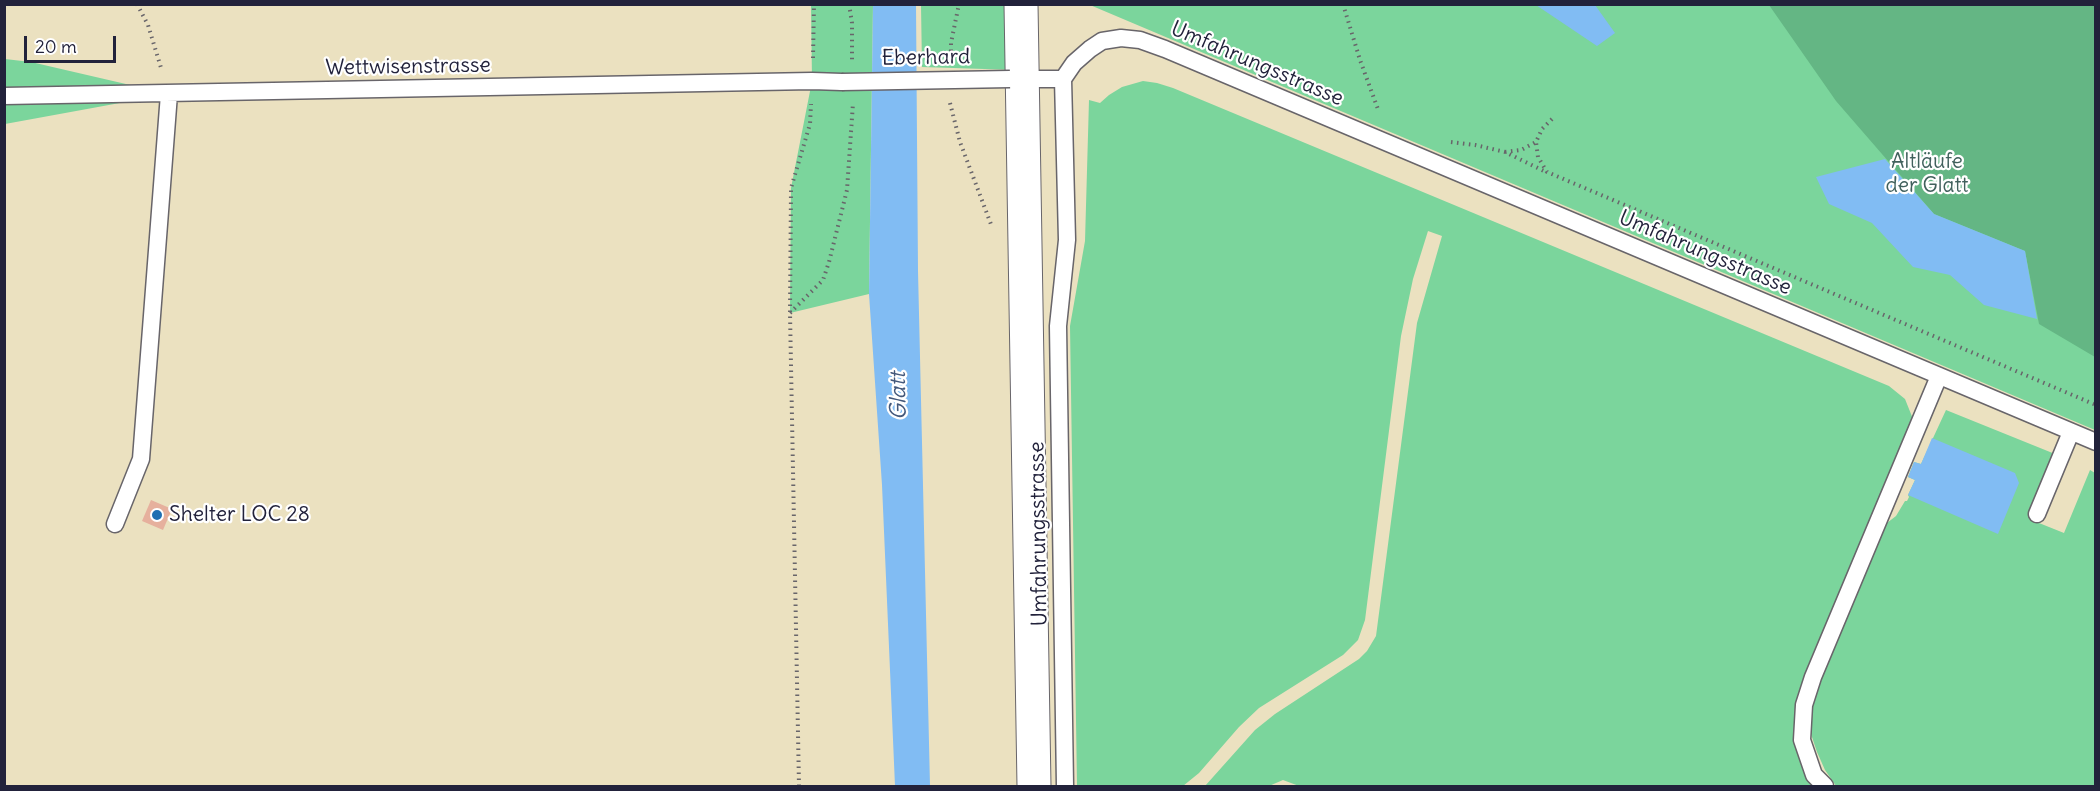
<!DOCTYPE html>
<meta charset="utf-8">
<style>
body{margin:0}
#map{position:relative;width:2100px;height:791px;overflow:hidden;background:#ebe1c0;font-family:Delius,sans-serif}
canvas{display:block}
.frame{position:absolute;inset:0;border:6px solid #22223b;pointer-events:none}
.scale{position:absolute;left:24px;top:36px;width:92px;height:27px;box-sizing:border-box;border:3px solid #22223b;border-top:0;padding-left:8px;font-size:18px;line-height:21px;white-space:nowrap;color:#22223b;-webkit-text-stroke:4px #fff;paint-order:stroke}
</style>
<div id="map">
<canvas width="2100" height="791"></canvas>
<div class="frame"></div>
<div class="scale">20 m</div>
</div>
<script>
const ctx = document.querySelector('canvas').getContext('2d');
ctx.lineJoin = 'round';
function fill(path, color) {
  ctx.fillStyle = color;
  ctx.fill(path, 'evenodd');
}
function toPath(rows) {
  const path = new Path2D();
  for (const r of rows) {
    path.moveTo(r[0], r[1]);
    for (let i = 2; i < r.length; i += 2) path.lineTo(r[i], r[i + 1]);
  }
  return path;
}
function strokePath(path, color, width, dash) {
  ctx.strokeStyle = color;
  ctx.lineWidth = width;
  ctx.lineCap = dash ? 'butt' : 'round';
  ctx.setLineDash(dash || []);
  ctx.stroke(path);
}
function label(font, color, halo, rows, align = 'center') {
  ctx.font = font + ' Delius,sans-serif';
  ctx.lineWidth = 4.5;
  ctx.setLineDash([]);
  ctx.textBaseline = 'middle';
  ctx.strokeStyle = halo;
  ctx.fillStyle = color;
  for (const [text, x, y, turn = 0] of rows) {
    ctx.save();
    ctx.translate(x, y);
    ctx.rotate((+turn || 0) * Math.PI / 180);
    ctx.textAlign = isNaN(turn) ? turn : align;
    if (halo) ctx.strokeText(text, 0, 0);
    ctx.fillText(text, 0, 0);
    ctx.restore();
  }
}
const green = toPath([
 [811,5,873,5,869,294,790,313,791,188,812,81],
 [921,5,1015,5,1016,70,922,67],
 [1090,5,2095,5,2095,430],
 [5,59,31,62,169,94,5,124],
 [1143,81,1157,83,1173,88,1889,386,1905,399,1913,419,1809,663,1798,694,1796,707,1817,786,1299,786,1283,780,1269,786,1205,786,1255,730,1275,714,1359,659,1367,651,1376,636,1417,323,1442,236,1428,231,1413,279,1401,336,1365,620,1358,640,1343,655,1259,708,1239,727,1199,773,1183,786,1077,786,1070,326,1085,241,1089,100,1100,103,1109,95,1122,87],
 [1946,410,2055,454,2029,519,2064,533,2090,470,2095,473,2095,786,1836,786,1825,770,1817,752,1811,734,1810,704,1883,526,1896,516,1905,501,1907,501,1909,497,1908,495,1915,480,1908,477,1914,462,1921,464]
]);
const forest = toPath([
 [1769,5,2095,5,2095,357,2039,324,2025,251,1934,214,1836,101]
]);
const water = toPath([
 [873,5,916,5,918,271,930,786,895,786,882,485,869,294],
 [1536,5,1595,5,1615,33,1597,46],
 [1885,159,1934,214,2025,251,2037,319,1984,305,1950,275,1913,267,1872,223,1829,204,1816,177],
 [1932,438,2015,473,2019,483,1998,534,1908,495,1915,480,1908,477,1914,462,1921,464]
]);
const building = toPath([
 [151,500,172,509,163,530,142,521]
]);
const path = toPath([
 [137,4,148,25,162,71],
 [849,4,852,23,852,60],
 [1343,4,1360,60,1379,112],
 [951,57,951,43,959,4],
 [813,58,814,4],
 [950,103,960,142,992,227],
 [1552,119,1542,129,1536,142,1538,157,1547,172,2096,405],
 [1451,142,1475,145,1505,152,1546,172],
 [1505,152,1521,150,1536,142],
 [790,313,823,280,829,262,847,190,853,103],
 [799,786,790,313,791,188,810,124,811,104]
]);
const lane = toPath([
 [1017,79,1063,79],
 [4,96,812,81,842,82],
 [2037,514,2071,432],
 [115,524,141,459,169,94],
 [1065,786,1058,326,1067,240,1063,79,1074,63,1090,49,1102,41,1121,38,1140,40,1165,49,2096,442],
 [1825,786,1814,775,1802,740,1804,705,1813,677,1939,376]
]);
const street = toPath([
 [1021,4,1034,786]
]);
const laneBridge = toPath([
 [842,82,1010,79]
]);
const markers = [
 [157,515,6,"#1f6fb2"]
];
const streetNames = [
 ["Eberhard",926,58,-1],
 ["Umfahrungsstrasse",1257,64,23],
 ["Wettwisenstrasse",408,67,-1],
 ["Umfahrungsstrasse",1705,253,23],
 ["Umfahrungsstrasse",1039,534,-91]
];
const parkNames = [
 ["Altläufe",1927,162],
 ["der Glatt",1927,186]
];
const poiNames = [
 ["Shelter LOC 28",169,515]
];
const waterNames = [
 ["Glatt",899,396,-91]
];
fill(green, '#7bd59c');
fill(forest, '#64b684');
fill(water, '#81bcf3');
fill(building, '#e6b09d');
strokePath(lane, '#68656a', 19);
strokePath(street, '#68656a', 35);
strokePath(path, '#68656a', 4, [1.5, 4.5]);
strokePath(lane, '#fff', 16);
strokePath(street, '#fff', 33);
strokePath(laneBridge, '#68656a', 19, []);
strokePath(laneBridge, '#fff', 16);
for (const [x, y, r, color] of markers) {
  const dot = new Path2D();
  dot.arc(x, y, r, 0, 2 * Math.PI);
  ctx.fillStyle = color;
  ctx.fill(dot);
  strokePath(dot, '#fff', 2);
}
label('21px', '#22223b', '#fff', streetNames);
label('21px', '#41615d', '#fff', parkNames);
label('21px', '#22223b', '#fff', poiNames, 'left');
label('italic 22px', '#43587b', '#fff', waterNames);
</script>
